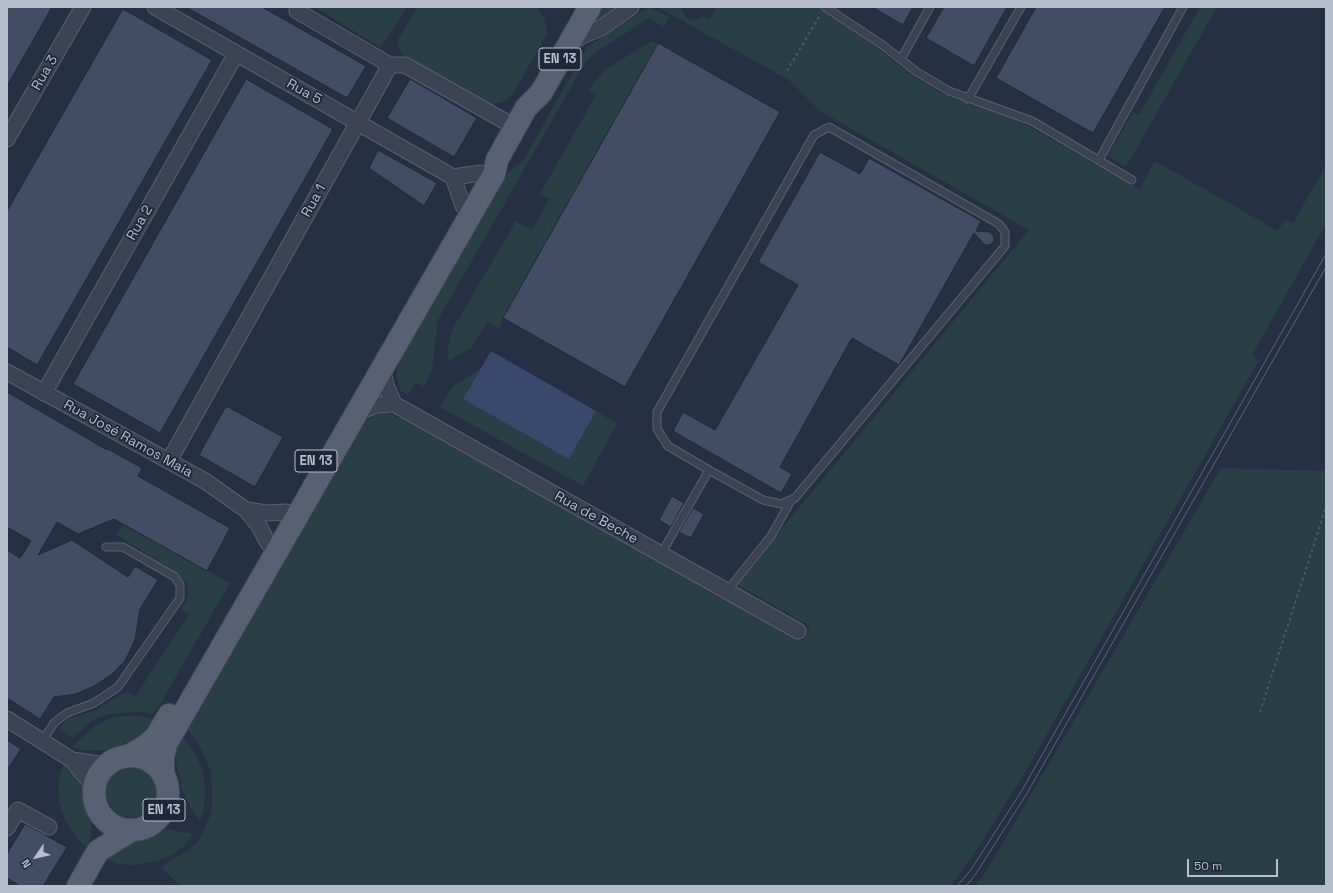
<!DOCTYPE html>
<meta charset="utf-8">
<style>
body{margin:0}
#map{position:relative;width:1333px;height:893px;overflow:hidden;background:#253044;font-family:"Space Grotesk",sans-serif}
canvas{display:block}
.frame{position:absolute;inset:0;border:8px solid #b7becd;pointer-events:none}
.north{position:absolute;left:16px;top:837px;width:40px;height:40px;-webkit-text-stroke:3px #1e2739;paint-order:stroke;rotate:236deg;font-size:11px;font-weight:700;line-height:16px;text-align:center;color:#b7becd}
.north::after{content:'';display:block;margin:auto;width:14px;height:18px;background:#b7becd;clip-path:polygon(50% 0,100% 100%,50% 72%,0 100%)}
.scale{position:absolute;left:1187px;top:859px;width:91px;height:18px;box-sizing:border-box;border:2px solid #b7becd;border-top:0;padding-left:5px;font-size:12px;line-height:14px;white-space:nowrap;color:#b7becd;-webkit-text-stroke:3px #1e2739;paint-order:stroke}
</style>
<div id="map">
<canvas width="1333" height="893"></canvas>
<div class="frame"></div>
<div class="north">N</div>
<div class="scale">50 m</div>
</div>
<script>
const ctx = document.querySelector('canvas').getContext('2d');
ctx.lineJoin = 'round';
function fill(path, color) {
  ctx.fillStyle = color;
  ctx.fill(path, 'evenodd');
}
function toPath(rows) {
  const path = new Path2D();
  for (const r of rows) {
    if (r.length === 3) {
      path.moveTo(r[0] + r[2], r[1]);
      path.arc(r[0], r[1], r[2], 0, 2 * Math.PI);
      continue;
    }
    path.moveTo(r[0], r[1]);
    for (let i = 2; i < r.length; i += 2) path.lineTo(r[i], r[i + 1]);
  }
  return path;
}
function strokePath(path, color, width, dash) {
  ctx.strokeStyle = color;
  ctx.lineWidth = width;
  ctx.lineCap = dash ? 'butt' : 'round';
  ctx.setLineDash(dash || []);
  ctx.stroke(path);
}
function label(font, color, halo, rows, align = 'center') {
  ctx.font = font + ' "Space Grotesk",sans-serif';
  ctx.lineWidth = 3.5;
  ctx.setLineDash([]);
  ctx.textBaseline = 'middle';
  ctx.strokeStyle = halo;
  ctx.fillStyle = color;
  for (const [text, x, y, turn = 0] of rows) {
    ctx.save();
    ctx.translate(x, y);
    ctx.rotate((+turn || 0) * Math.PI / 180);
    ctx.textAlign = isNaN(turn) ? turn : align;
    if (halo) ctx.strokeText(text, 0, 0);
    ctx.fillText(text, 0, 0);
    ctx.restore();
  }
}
const green = toPath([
 [315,7,407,7,381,48],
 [418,7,536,7,545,19,547,34,514,92,505,101,495,104,483,104,408,61,401,53,397,41],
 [593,7,623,7,599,23,586,27],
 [649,7,669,17,664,27,649,18,594,54,585,63,438,320,432,370,424,387,416,382,408,395,400,390,396,374,400,359,509,172,524,159,587,47],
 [657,7,680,7,686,17,693,21,705,16,710,19,717,7,820,7,855,31,911,74,943,94,1019,121,1139,189,1155,161,1278,231,1285,219,1293,223,1326,165,1326,224,1252,355,1259,360,1027,769,982,842,951,886,181,886,160,867,189,850,199,840,211,814,212,794,211,773,202,750,188,730,365,422,370,418,377,414,387,413,401,418,802,641,810,626,736,584,1029,230,820,111,789,80],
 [1200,7,1217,7,1126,167,1108,156,1133,112,1139,115],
 [651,41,658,43,503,318,499,328,487,322,471,348,449,361,447,349,452,330,516,221,532,230,549,199,540,194,596,95,588,90,605,70],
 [480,369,464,399,569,459,596,411,617,424,583,486,440,407,453,386],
 [1221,468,1326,471,1326,886,975,886,987,870],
 [123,524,230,583,159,706,152,714,137,711,105,715,90,722,72,738,59,728,68,719,95,711,126,691,135,697,189,615,181,610,188,597,187,583,180,575,117,535],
 [123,716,138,716,156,719,137,738,123,744,104,750,87,751,71,747,95,726,108,719],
 [180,733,196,755,203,772,205,790,204,809,200,820,191,809,182,790,176,760,175,742],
 [65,761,83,784,91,819,91,837,87,848,76,837,65,820,59,803,58,780],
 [132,790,27],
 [166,829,193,834,186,844,173,855,157,861,136,865,117,864,105,859,141,836]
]);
const water = toPath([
 [491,351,596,411,569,459,463,399]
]);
const building = toPath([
 [7,7,52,7,7,86,7,7],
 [186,7,262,7,366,66,347,98,186,7],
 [872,7,913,7,903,25,872,7],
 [944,7,1007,7,974,66,926,38,944,7],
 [1036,7,1165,7,1093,133,996,78,1036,7],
 [123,9,212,60,37,365,7,347,7,211,123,9],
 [658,43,780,112,625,387,503,318,658,43],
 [246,79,333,129,160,433,73,384,246,79],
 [410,79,477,118,454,157,387,118,410,79],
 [378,150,437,183,424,206,369,168,378,150],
 [820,152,860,174,869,158,981,221,976,231,990,232,994,237,994,241,990,245,985,245,974,233,899,365,852,338,780,467,792,474,781,493,673,431,683,412,715,430,798,285,758,262,820,152],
 [7,392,107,450,108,449,142,468,138,476,230,528,207,571,114,519,78,534,57,522,38,555,72,540,128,577,135,566,158,580,140,609,135,640,125,661,111,675,94,686,76,694,54,697,40,719,7,698,7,550,20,558,31,541,7,527,7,392],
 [226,406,283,437,255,487,199,455,226,406],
 [672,496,684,503,671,527,659,520,672,496],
 [693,508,704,514,691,538,679,532,693,508],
 [7,740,21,749,7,770,7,740],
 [25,824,67,847,43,886,20,886,7,878,7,854,25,824]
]);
const path = toPath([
 [787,71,820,15],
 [1260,712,1326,507]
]);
const service = toPath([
 [825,7,881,44,917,72,949,91,1032,121,1132,180],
 [901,59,930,7],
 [968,99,1021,7],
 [1099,160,1183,7],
 [661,554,709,470,668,446,657,429,657,412,814,135,829,127,999,224,1005,232,1005,246,795,498,781,504,763,500,709,470],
 [727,591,771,536,792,499],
 [42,741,54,723,67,713,94,703,118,687,180,598,180,585,175,577,123,547,106,547]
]);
const minor = toPath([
 [155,7,453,177,481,173],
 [297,11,390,65],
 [571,44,582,36,601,28,631,7],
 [7,139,83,7],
 [453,177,463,206],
 [382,369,387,388,394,404],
 [7,372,205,481,246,510,259,526,268,543],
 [44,393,236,54],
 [358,413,376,405,394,404,798,631],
 [169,461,390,65,405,65,515,127],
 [246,510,267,513,287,512],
 [7,719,72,760,94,787],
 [72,760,106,765],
 [7,828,18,810,49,827]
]);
const primary = toPath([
 [130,755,144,747,156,737,169,715],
 [131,793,37],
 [163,773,163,757,166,744,494,174,497,160,526,108,541,93,590,7],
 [78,886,98,851,132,830]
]);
const tram = toPath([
 [957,886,970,871,1021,792,1326,254],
 [966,886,975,875,1026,795,1326,267]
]);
const shields = [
 [560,59,42],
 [316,461,42],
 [164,810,42]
];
const shieldNames = [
 ["EN 13",560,59],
 ["EN 13",316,461],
 ["EN 13",164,810]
];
const streetNames = [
 ["Rua 3",45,73,-60],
 ["Rua 5",304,92,29],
 ["Rua 1",314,201,-61],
 ["Rua 2",140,223,-60],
 ["Rua José Ramos Maia",128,439,29],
 ["Rua de Beche",596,518,29]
];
fill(green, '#273f45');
fill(water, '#38496c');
fill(building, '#424c64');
strokePath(building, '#20293b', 1);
strokePath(service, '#586071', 9);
strokePath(minor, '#586071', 17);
strokePath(primary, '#434b5d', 24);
strokePath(path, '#465c61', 2, [3, 3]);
strokePath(service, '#3a4253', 7);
strokePath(minor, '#3a4253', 15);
strokePath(primary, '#586173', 22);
strokePath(tram, '#5c667a', 1);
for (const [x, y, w] of shields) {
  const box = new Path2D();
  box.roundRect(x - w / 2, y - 11, w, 22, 3);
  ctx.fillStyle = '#1e2739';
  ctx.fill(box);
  strokePath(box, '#b7becd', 1);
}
label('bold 13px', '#b7becd', null, shieldNames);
label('14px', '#b7becd', '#1e2739', streetNames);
</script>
